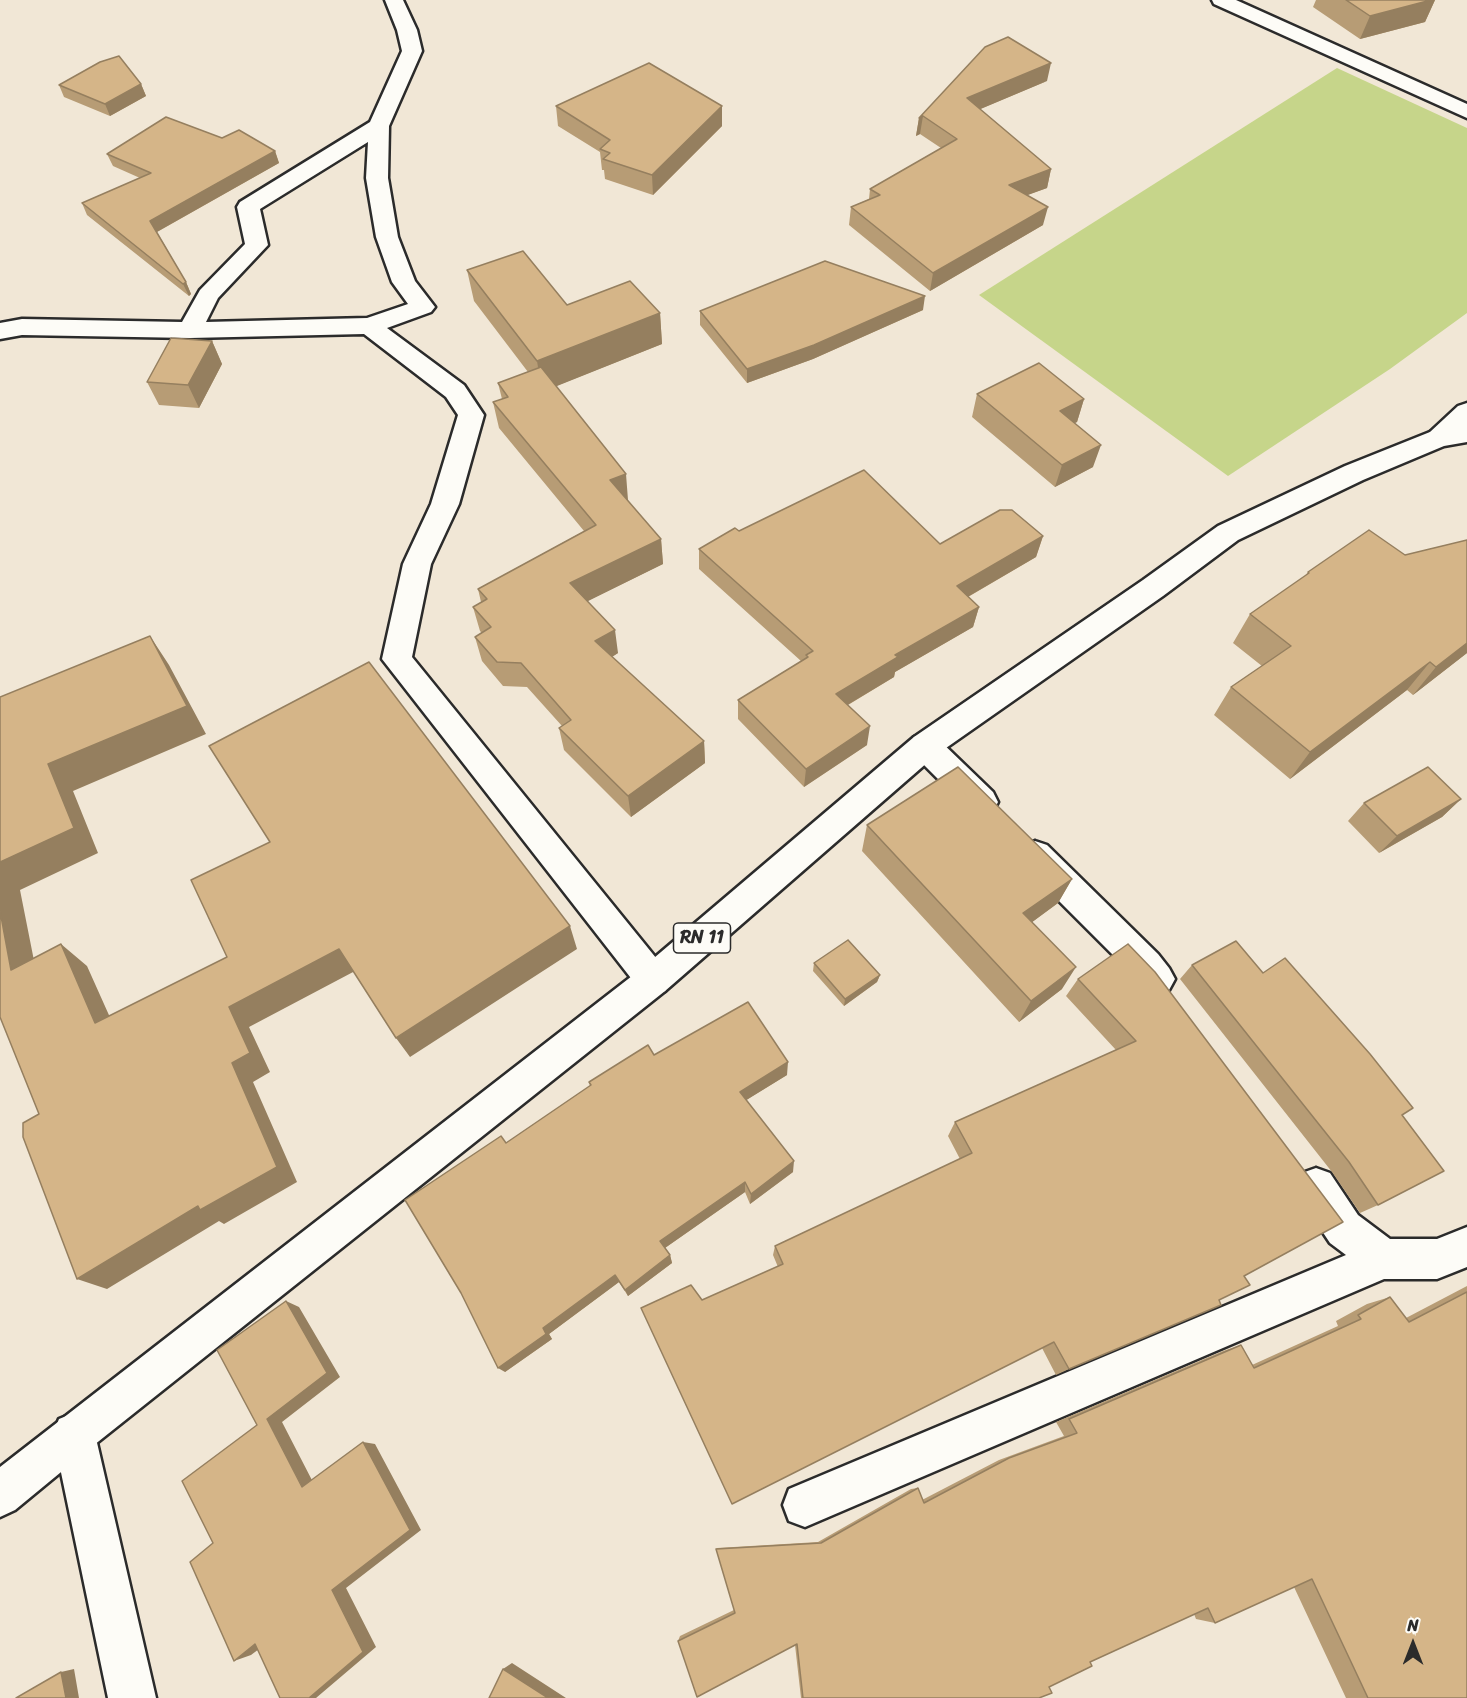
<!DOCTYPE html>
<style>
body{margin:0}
#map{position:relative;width:1467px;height:1698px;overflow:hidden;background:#f1e7d6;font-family:Sriracha,sans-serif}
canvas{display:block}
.north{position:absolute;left:1383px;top:1614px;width:60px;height:60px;-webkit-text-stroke:4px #fdfcf7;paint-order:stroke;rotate:0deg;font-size:16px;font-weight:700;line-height:24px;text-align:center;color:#2b2b2b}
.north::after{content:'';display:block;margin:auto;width:21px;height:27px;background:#2b2b2b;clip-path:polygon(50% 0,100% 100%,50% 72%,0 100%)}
</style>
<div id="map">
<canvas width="1467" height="1698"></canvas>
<div class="north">N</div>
</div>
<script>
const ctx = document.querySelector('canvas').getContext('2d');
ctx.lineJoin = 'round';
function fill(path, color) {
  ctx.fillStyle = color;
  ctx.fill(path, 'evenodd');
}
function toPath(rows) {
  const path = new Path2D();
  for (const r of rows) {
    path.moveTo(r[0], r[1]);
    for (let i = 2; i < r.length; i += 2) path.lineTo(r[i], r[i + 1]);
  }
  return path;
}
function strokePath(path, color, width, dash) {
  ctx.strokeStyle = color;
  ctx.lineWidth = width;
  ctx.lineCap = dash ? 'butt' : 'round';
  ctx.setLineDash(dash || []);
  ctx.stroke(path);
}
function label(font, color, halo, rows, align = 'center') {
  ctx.font = font + ' Sriracha,sans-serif';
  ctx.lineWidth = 5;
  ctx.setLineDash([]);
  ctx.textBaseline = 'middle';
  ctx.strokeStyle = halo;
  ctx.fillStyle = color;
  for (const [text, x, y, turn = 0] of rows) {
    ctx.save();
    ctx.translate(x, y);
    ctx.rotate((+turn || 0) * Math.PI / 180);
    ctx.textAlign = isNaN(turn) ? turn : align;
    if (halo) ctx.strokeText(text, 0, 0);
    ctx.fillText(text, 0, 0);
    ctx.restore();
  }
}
const green = toPath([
 [1337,68,1467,128,1467,313,1390,369,1228,476,979,295]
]);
const minor = toPath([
 [385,0,403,0,417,30,422,51,389,126,388,178,398,237,415,281,435,307,431,312,387,328,464,385,484,415,459,504,431,564,412,657,665,969,671,980,665,991,653,996,641,991,382,659,403,564,431,504,458,415,446,397,364,334,190,338,22,335,0,339,0,323,22,319,182,322,200,290,245,244,237,207,240,202,370,122,402,51,397,30,385,0],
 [368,142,366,178,376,237,392,282,408,304,367,318,206,322,218,298,268,245,260,209,368,142],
 [925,733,936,737,993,792,998,802,993,812,982,816,971,812,914,755,909,746,914,737,925,733],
 [1035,841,1047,845,1158,954,1169,968,1175,979,1169,990,1157,995,1145,990,1134,976,1023,865,1018,855,1023,845,1035,841],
 [1316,1168,1330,1173,1358,1215,1390,1239,1437,1239,1467,1227,1467,1267,1437,1279,1384,1279,805,1527,789,1521,783,1505,789,1489,1346,1255,1330,1243,1302,1201,1297,1187,1302,1173,1316,1168],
 [74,1413,89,1419,95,1434,156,1698,108,1698,53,1434,59,1419,74,1413]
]);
const secondary = toPath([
 [1212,0,1236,0,1467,104,1467,118,1214,4,1212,0],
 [1467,403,1467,427,1448,444,1439,447,1430,444,1426,438,1430,432,1458,406,1467,403]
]);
const primary = toPath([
 [1467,424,1467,442,1444,446,1363,480,1238,540,1163,596,936,755,665,991,89,1449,15,1510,0,1517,0,1467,641,969,914,737,1143,580,1218,526,1345,466,1430,432,1467,424]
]);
const wall = toPath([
 [1316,0,1435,0,1425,22,1360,39,1313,7],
 [1047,81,980,109,1051,169,1047,188,1027,195,1043,225,930,291,849,225,851,207,869,199,870,189,941,148,920,134,916,136,919,118],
 [141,84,146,96,110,116,64,97,59,85],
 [556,106,722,126,653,195,605,179,604,170,602,170,600,152,558,126],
 [222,138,275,151,279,163,157,232,186,282,191,294,189,296,87,215,82,203,140,178,113,166,107,154],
 [467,270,567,305,660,313,662,344,556,386,628,500,627,500,661,539,663,564,587,601,618,653,612,657,704,741,705,763,631,817,564,750,559,728,562,726,527,687,503,686,482,661,475,637,482,633,480,631,473,607,481,602,478,589,584,531,499,428,493,402,502,399,498,383,528,372,474,301],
 [923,310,813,359,747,383,700,325,700,311],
 [212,341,222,364,199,408,159,405,147,382],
 [977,394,1084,399,1077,422,1074,423,1093,467,1055,487,972,417],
 [739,531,940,544,1043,536,1036,557,968,597,979,607,973,627,895,672,894,677,848,705,867,745,804,787,738,719,738,700,801,661,699,569,699,549],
 [1467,540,1467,653,1413,695,1407,690,1290,779,1214,715,1231,687,1262,666,1233,643,1250,614,1305,576,1308,572,1405,555],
 [1461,799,1442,817,1379,853,1348,821,1364,803],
 [867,825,1072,879,1058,903,1032,922,1062,989,1019,1022,862,851],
 [814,963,880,975,877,982,844,1006,813,971],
 [1192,965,1263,973,1378,1205,1360,1213,1332,1172,1180,979],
 [1155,972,1069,1369,1056,1375,1042,1348,778,1267,773,1255,775,1246,960,1159,948,1136,955,1122,1116,1050,1066,996,1078,979],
 [654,1055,787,1075,746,1100,793,1172,750,1204,745,1192,665,1248,670,1255,672,1263,628,1296,619,1282,549,1334,552,1339,505,1372,506,1143,590,1086,589,1082],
 [1467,1286,1467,1698,1346,1698,1294,1587,1215,1623,1196,1619,1194,1614,1090,1662,1049,1687,1039,1698,801,1698,795,1645,678,1641,680,1636,734,1610,716,1549,717,1548,818,1542,911,1489,918,1488,922,1500,999,1460,1064,1436,1056,1422,1223,1351,1241,1345,1252,1365,1338,1326,1336,1321,1367,1304,1390,1297,1406,1318]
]);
const shadedWall = toPath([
 [1431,0,1435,0,1425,22,1360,39,1370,16],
 [1051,63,1047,81,964,116,967,98],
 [141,84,146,96,110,116,105,104],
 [722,106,722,126,653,195,652,175],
 [923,116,920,134,916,136,919,118],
 [275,151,279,163,155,233,150,221],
 [1051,169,1047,188,1006,203,1009,185],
 [1048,207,1043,225,930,291,933,273],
 [186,282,191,294,189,296,183,284],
 [925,296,923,310,813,359,747,383,747,369],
 [660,313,662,344,542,392,537,361],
 [212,341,222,364,199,408,188,385],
 [1084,399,1077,422,1053,434,1060,411],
 [1101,445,1093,467,1055,487,1062,465],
 [626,474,628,500,613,506,610,480],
 [1043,536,1036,557,952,606,957,586],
 [661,539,663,564,574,608,570,583],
 [979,607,973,627,895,672,894,677,834,713,836,694,895,655],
 [615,630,618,653,599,665,595,641],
 [150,636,169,665,206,734,73,791,98,853,20,890,40,991,11,970,0,911,0,862,48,764],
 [1467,643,1467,653,1413,695,1436,667],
 [1430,662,1407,690,1290,779,1310,752],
 [870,726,867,745,804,787,806,769],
 [704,741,705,763,631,817,628,796],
 [1461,799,1442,817,1379,853,1397,836],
 [1072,879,1058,903,1012,937,1023,913],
 [570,926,577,949,410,1057,396,1038],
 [61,944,87,966,121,1042,95,1023],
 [339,949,355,971,249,1027,270,1072,253,1082,297,1182,224,1224,219,1221,107,1289,77,1279,232,1063,229,1007],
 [1076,967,1062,989,1019,1022,1031,1001],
 [880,975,877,982,844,1006,845,999],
 [788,1062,787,1075,740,1104,740,1092],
 [794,1161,793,1172,750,1204,751,1194],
 [745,1182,745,1192,662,1250,660,1241],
 [670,1255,672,1263,628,1296,625,1290],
 [615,1275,619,1282,549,1334,552,1339,505,1372,498,1368,543,1328],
 [286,1301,299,1307,340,1377,282,1422,316,1488,302,1487,267,1419],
 [363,1442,375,1444,421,1530,346,1588,376,1647,316,1698,309,1698],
 [271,1640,251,1655,234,1661,255,1644],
 [512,1663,566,1698,548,1698,503,1669],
 [74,1669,79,1698,66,1698,61,1672]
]);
const building = toPath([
 [1346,0,1431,0,1370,16,1346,0],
 [1008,37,1051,63,967,98,1051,169,1009,185,1048,207,933,273,851,207,880,195,870,189,957,139,923,116,919,118,985,47,1008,37],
 [119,56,141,84,105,104,59,85,100,62,119,56],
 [649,63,722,106,652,175,603,159,610,153,600,149,610,140,556,106,649,63],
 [166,117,222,138,239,130,275,151,150,221,186,282,183,284,82,203,151,173,107,154,166,117],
 [523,251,567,305,630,281,660,313,537,361,467,270,523,251],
 [825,261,925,296,814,345,747,369,700,311,825,261],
 [171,338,212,341,188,385,147,382,171,338],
 [1039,363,1084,399,1060,411,1101,445,1062,465,977,394,1039,363],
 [541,367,626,474,610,480,661,539,570,583,615,630,595,641,704,741,628,796,559,728,571,720,521,663,497,662,475,637,491,627,473,607,487,599,478,589,596,525,493,402,508,397,498,383,541,367],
 [864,470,940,544,1000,510,1012,510,1043,536,957,586,979,607,895,655,898,657,836,694,870,726,806,769,738,700,808,657,806,655,813,651,699,549,735,528,739,531,864,470],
 [1369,530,1405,555,1467,540,1467,643,1436,667,1430,662,1310,752,1231,687,1291,646,1250,614,1309,573,1308,572,1369,530],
 [150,636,187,706,48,764,74,828,0,862,0,697,150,636],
 [369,662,570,926,396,1038,339,949,229,1007,250,1053,232,1063,277,1167,200,1210,198,1206,77,1279,23,1137,23,1123,39,1114,0,1017,0,911,11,970,61,944,95,1023,227,957,191,880,270,842,209,746,369,662],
 [958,767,1072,879,1023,913,1076,967,1031,1001,867,825,958,767],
 [1428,767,1461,799,1397,836,1364,803,1428,767],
 [848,940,880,975,845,999,814,963,848,940],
 [1236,941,1263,973,1285,958,1370,1054,1413,1108,1402,1115,1444,1171,1378,1205,1349,1162,1192,965,1236,941],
 [1128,944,1155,972,1343,1222,1244,1276,1250,1285,1219,1300,1221,1305,1069,1369,1054,1342,732,1504,641,1308,691,1285,702,1300,783,1264,775,1246,972,1153,955,1122,1136,1041,1078,979,1128,944],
 [748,1002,788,1062,740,1092,794,1161,751,1194,745,1182,660,1241,670,1255,625,1290,615,1275,543,1328,546,1334,498,1368,461,1293,405,1200,501,1136,506,1143,591,1085,589,1082,648,1045,654,1055,748,1002],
 [1467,1292,1467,1698,1368,1698,1312,1579,1215,1623,1208,1608,1090,1662,1092,1666,1049,1687,1052,1693,1039,1698,803,1698,797,1644,697,1697,678,1641,735,1613,716,1549,821,1543,918,1488,924,1503,1009,1458,1077,1433,1069,1419,1241,1345,1254,1368,1361,1319,1358,1315,1390,1297,1409,1322,1467,1292],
 [286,1301,327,1373,267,1419,302,1487,363,1442,410,1530,332,1590,363,1652,309,1698,280,1698,255,1644,234,1661,190,1562,213,1543,182,1481,257,1425,217,1350,286,1301],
 [503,1669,548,1698,489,1698,503,1669],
 [61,1672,66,1698,16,1698,61,1672]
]);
const shields = [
 [702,938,57]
];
const shieldNames = [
 ["RN 11",702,938]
];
fill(green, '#c6d58a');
strokePath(minor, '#2b2b2b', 5);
strokePath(secondary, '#2b2b2b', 5);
strokePath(primary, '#2b2b2b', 5);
fill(minor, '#fdfcf7');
fill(secondary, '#fdfcf7');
fill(primary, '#fdfcf7');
fill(wall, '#b79c75');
fill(shadedWall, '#957f5f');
fill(building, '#d5b588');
strokePath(building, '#957f5f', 1.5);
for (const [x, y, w] of shields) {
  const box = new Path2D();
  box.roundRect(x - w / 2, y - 15, w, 30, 4.5);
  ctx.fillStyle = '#fdfcf7';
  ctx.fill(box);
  strokePath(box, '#2b2b2b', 1.5);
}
label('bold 18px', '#2b2b2b', null, shieldNames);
</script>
